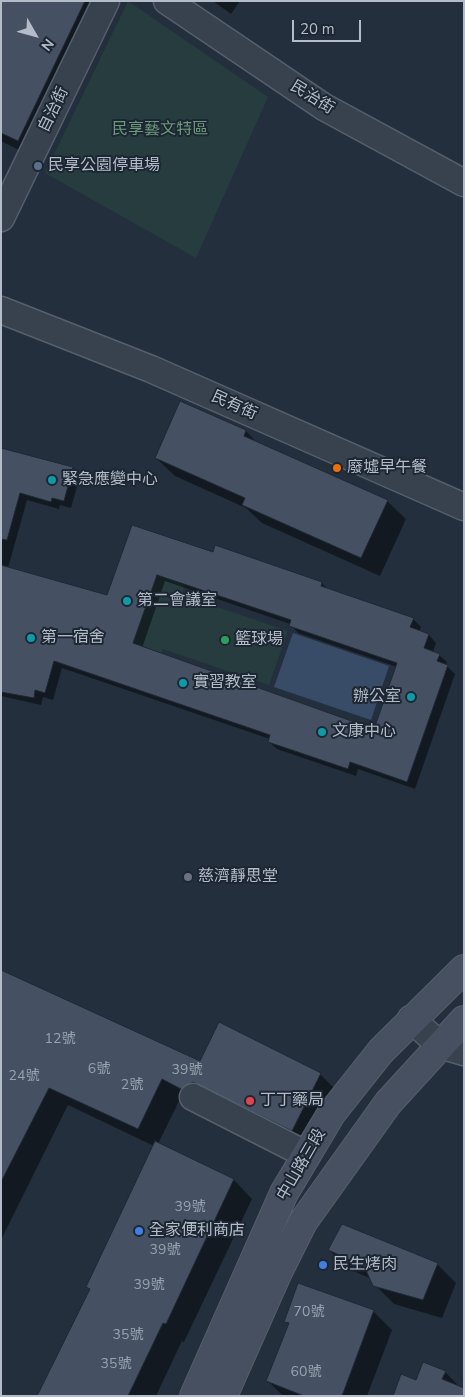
<!DOCTYPE html>
<meta charset="utf-8">
<style>
body{margin:0}
#map{position:relative;width:465px;height:1397px;overflow:hidden;background:#242f3e;font-family:"Nunito Sans",sans-serif}
canvas{display:block}
.frame{position:absolute;inset:0;border:2px solid #b4bcc9;pointer-events:none}
.north{position:absolute;left:10px;top:10px;width:50px;height:50px;-webkit-text-stroke:4px #1d2633;paint-order:stroke;rotate:128deg;font-size:14px;font-weight:700;line-height:20px;text-align:center;color:#b4bcc9}
.north::after{content:'';display:block;margin:auto;width:18px;height:22px;background:#b4bcc9;clip-path:polygon(50% 0,100% 100%,50% 72%,0 100%)}
.scale{position:absolute;left:292px;top:20px;width:69px;height:22px;box-sizing:border-box;border:2px solid #b4bcc9;border-top:0;padding-left:6px;font-size:15px;line-height:18px;white-space:nowrap;color:#b4bcc9;-webkit-text-stroke:4px #1d2633;paint-order:stroke}
</style>
<div id="map">
<canvas width="465" height="1397"></canvas>
<div class="frame"></div>
<div class="north">N</div>
<div class="scale">20 m</div>
</div>
<script>
const ctx = document.querySelector('canvas').getContext('2d');
ctx.lineJoin = 'round';
function fill(path, color) {
  ctx.fillStyle = color;
  ctx.fill(path, 'evenodd');
}
function toPath(rows) {
  const path = new Path2D();
  for (const r of rows) {
    path.moveTo(r[0], r[1]);
    for (let i = 2; i < r.length; i += 2) path.lineTo(r[i], r[i + 1]);
  }
  return path;
}
function strokePath(path, color, width, dash) {
  ctx.strokeStyle = color;
  ctx.lineWidth = width;
  ctx.lineCap = dash ? 'butt' : 'round';
  ctx.setLineDash(dash || []);
  ctx.stroke(path);
}
function label(font, color, halo, rows, align = 'center') {
  ctx.font = font + ' "Nunito Sans","Noto Sans TC",sans-serif';
  ctx.lineWidth = 4;
  ctx.setLineDash([]);
  ctx.textBaseline = 'middle';
  ctx.strokeStyle = halo;
  ctx.fillStyle = color;
  for (const [text, x, y, turn = 0] of rows) {
    ctx.save();
    ctx.translate(x, y);
    ctx.rotate((+turn || 0) * Math.PI / 180);
    ctx.textAlign = isNaN(turn) ? turn : align;
    if (halo) ctx.strokeText(text, 0, 0);
    ctx.fillText(text, 0, 0);
    ctx.restore();
  }
}
const green = toPath([
 [128,1,268,97,196,258,45,173],
 [157,575,185,584,182,595,288,631,269,685,163,649,161,653,133,643]
]);
const water = toPath([
 [293,633,389,666,371,720,274,687]
]);
const shadow = toPath([
 [1,1,112,1,37,159,1,141],
 [213,1,240,1,231,14],
 [246,431,258,444,387,501,406,519,380,576,262,523,246,508,175,476,156,458],
 [1,450,73,468,80,476,71,508,60,505,59,509,27,500,8,568,108,597,133,526,213,554,216,547,322,583,329,591,413,619,421,627,419,632,429,635,436,643,433,652,439,655,447,662,446,665,455,674,415,789,358,769,356,776,277,749,269,742,270,739,62,668,53,700,43,697,41,705,1,696],
 [165,581,290,624,298,633,397,667,375,730,142,648],
 [1,971,200,1062,320,1074,339,1093,311,1148,181,1097,158,1144,234,1180,252,1199,184,1342,182,1341,156,1396,39,1396,91,1290,88,1287,154,1146,68,1105,1,1240],
 [329,1250,437,1264,456,1283,442,1318,394,1304,375,1285,372,1279,348,1269],
 [373,1311,392,1330,367,1396,283,1396,268,1381,289,1325,286,1321],
 [445,1372,461,1388,416,1382]
]);
const building = toPath([
 [1,1,85,1,18,141,1,133,1,1],
 [180,401,246,430,244,436,388,500,361,558,242,505,245,498,155,458,180,401],
 [1,448,73,467,64,501,52,498,51,502,20,493,7,540,1,539,1,448],
 [132,525,213,552,215,545,322,582,321,586,414,618,410,627,429,634,424,648,440,654,437,661,448,665,407,782,350,762,348,769,268,742,270,735,54,661,45,693,35,690,34,698,1,692,1,565,107,595,132,525],
 [157,575,291,620,289,626,397,663,374,729,133,643,157,575],
 [1,970,200,1061,219,1022,321,1073,292,1131,193,1082,181,1089,162,1079,138,1129,49,1088,1,1182,1,970],
 [155,1141,234,1179,166,1324,163,1323,128,1396,37,1396,90,1289,86,1287,155,1141],
 [342,1224,438,1263,423,1300,373,1286,364,1266,328,1250,342,1224],
 [298,1283,374,1310,342,1396,304,1396,266,1381,289,1323,284,1322,298,1283],
 [423,1362,446,1371,442,1379,464,1388,464,1396,393,1396,401,1374,416,1380,423,1362]
]);
const minor = toPath([
 [167,1,324,107,464,183],
 [1,218,106,1],
 [1,310,151,369,464,507],
 [411,1019,440,1045,464,1052],
 [193,1097,307,1155]
]);
const secondary = toPath([
 [194,1396,284,1193,331,1114,381,1051,464,969],
 [223,1396,278,1272,303,1222,388,1103,464,1020]
]);
const markers = [
 [38,166,5,"#5c6f8a"],
 [337,468,5,"#e8710a"],
 [52,480,5,"#0f9aa8"],
 [127,601,5,"#0f9aa8"],
 [31,638,5,"#0f9aa8"],
 [225,640,5,"#2e9e5b"],
 [183,683,5,"#0f9aa8"],
 [411,697,5,"#0f9aa8"],
 [322,732,5,"#0f9aa8"],
 [188,877,5,"#6b7280"],
 [250,1101,5,"#e0444e"],
 [139,1231,5,"#3f7fe0"],
 [323,1265,5,"#3f7fe0"]
];
const numberNames = [
 ["12號",60,1040],
 ["6號",99,1070],
 ["39號",187,1071],
 ["24號",24,1077],
 ["2號",132,1086],
 ["39號",190,1208],
 ["39號",165,1251],
 ["39號",149,1286],
 ["70號",309,1313],
 ["35號",128,1336],
 ["35號",116,1365],
 ["60號",306,1373]
];
const streetNames = [
 ["民治街",312,98,32],
 ["自治街",54,110,-64],
 ["民有街",234,406,24],
 ["中山路三段",302,1165,-60]
];
const parkNames = [
 ["民享藝文特區",160,130]
];
const poiNames = [
 ["民享公園停車場",48,166],
 ["廢墟早午餐",347,468],
 ["緊急應變中心",62,480],
 ["第二會議室",137,601],
 ["第一宿舍",41,638],
 ["籃球場",235,640],
 ["實習教室",193,683],
 ["辦公室",401,697,"right"],
 ["文康中心",332,732],
 ["慈濟靜思堂",198,877],
 ["丁丁藥局",260,1101],
 ["全家便利商店",149,1231],
 ["民生烤肉",333,1265]
];
fill(green, '#263c3f');
fill(water, '#394c67');
fill(shadow, '#0007');
fill(building, '#455162');
strokePath(building, '#1f2835', 1);
strokePath(minor, '#565f6c', 29);
strokePath(secondary, '#565f6c', 30);
strokePath(minor, '#38414e', 26);
strokePath(secondary, '#465061', 28);
for (const [x, y, r, color] of markers) {
  const dot = new Path2D();
  dot.arc(x, y, r, 0, 2 * Math.PI);
  ctx.fillStyle = color;
  ctx.fill(dot);
  strokePath(dot, '#1d2633', 2);
}
label('14px', '#98a1af', null, numberNames);
label('16px', '#b4bcc9', '#1d2633', streetNames);
label('16px', '#6b9a76', '#1d2633', parkNames);
label('16px', '#b4bcc9', '#1d2633', poiNames, 'left');
</script>
